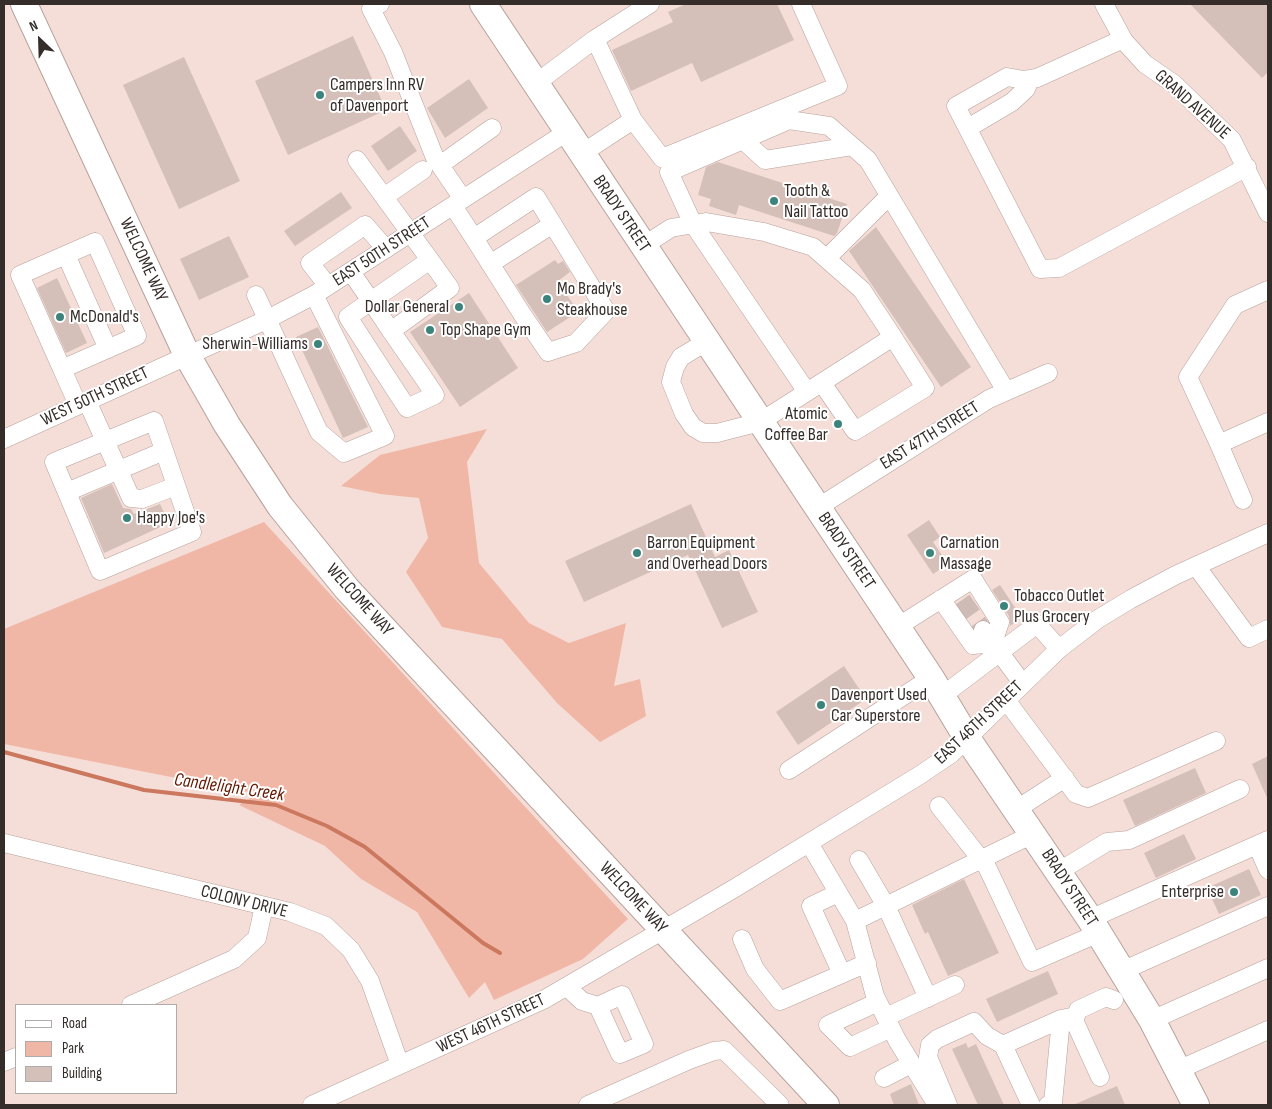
<!DOCTYPE html>
<style>
body{margin:0}
#map{position:relative;width:1272px;height:1109px;overflow:hidden;background:#f5ded8;font-family:"Sofia Sans Condensed",sans-serif}
canvas{display:block}
.frame{position:absolute;inset:0;border:5px solid #352d2a;pointer-events:none}
.legend{position:absolute;left:15px;top:1004px;width:162px;height:90px;box-sizing:border-box;background:#fff;border:1px solid #aeabaa;margin:0;padding:6px 9px;list-style:none;font-size:15px;color:#352d2a}
.legend li{display:flex;align-items:center;gap:10px;height:25px}
.legend b{width:25px;border:1px solid #aeabaa}
.north{position:absolute;left:15px;top:15px;width:50px;height:50px;-webkit-text-stroke:4px #fff;paint-order:stroke;rotate:336deg;font-size:14px;font-weight:700;line-height:20px;text-align:center;color:#352d2a}
.north::after{content:'';display:block;margin:auto;width:18px;height:22px;background:#352d2a;clip-path:polygon(50% 0,100% 100%,50% 72%,0 100%)}
</style>
<div id="map">
<canvas width="1272" height="1109"></canvas>
<div class="frame"></div>
<ul class="legend">
<li><b style="height:6px;background:#fff"></b>Road</li>
<li><b style="height:14px;background:#f0b7a6"></b>Park</li>
<li><b style="height:14px;background:#d5bfb9"></b>Building</li>
</ul>
<div class="north">N</div>
</div>
<script>
const ctx = document.querySelector('canvas').getContext('2d');
ctx.lineJoin = 'round';
function fill(path, color) {
  ctx.fillStyle = color;
  ctx.fill(path, 'evenodd');
}
function toPath(rows) {
  const path = new Path2D();
  for (const r of rows) {
    path.moveTo(r[0], r[1]);
    for (let i = 2; i < r.length; i += 2) path.lineTo(r[i], r[i + 1]);
  }
  return path;
}
function strokePath(path, color, width, dash) {
  ctx.strokeStyle = color;
  ctx.lineWidth = width;
  ctx.lineCap = dash ? 'butt' : 'round';
  ctx.setLineDash(dash || []);
  ctx.stroke(path);
}
function label(font, color, halo, rows, align = 'center') {
  ctx.font = font + ' "Sofia Sans Condensed",sans-serif';
  ctx.lineWidth = 4;
  ctx.setLineDash([]);
  ctx.textBaseline = 'middle';
  ctx.strokeStyle = halo;
  ctx.fillStyle = color;
  for (const [text, x, y, turn = 0] of rows) {
    ctx.save();
    ctx.translate(x, y);
    ctx.rotate((+turn || 0) * Math.PI / 180);
    ctx.textAlign = isNaN(turn) ? turn : align;
    if (halo) ctx.strokeText(text, 0, 0);
    ctx.fillText(text, 0, 0);
    ctx.restore();
  }
}
const green = toPath([
 [487,429,467,462,479,563,529,623,569,643,626,623,614,686,640,679,646,716,600,742,557,703,502,639,442,627,406,572,428,538,419,498,380,494,341,486,380,455],
 [264,522,628,919,583,959,494,1000,485,982,469,998,417,912,361,879,325,846,239,805,257,794,4,744,4,629]
]);
const stream = toPath([
 [4,752,144,790,276,805,327,826,365,847,483,943,500,953]
]);
const building = toPath([
 [686,4,777,4,794,40,701,82,692,63,631,91,612,50,673,22,668,12],
 [1190,4,1268,4,1268,72,1262,78],
 [353,36,386,110,288,155,255,81],
 [184,57,240,181,179,209,123,85],
 [469,79,488,108,445,138,427,108],
 [400,126,417,151,388,171,371,146],
 [718,162,847,204,837,233,834,236,739,205,736,215,709,206,711,199,698,195,706,167],
 [341,192,352,208,295,246,284,231],
 [876,227,971,367,941,387,849,251],
 [229,236,249,277,199,300,180,259],
 [555,260,558,264,563,261,570,272,558,281,578,312,547,332,516,285],
 [57,278,87,343,66,353,37,288],
 [469,293,518,368,460,407,410,332],
 [318,327,368,427,343,438,296,337],
 [112,484,123,508,131,509,134,514,160,504,169,523,104,553,81,498],
 [691,504,715,557,729,550,758,612,722,628,688,555,584,602,565,561],
 [929,520,940,537,933,542,948,564,933,574,907,535],
 [1000,585,1022,618,1010,626,1009,616,992,590],
 [844,666,866,699,798,745,776,712],
 [1268,756,1268,800,1252,764],
 [1195,768,1206,793,1135,826,1123,800],
 [1184,834,1196,859,1156,878,1144,853],
 [1249,869,1261,895,1219,914,1207,888],
 [964,879,999,953,948,976,928,932,925,934,912,905],
 [1048,971,1058,994,997,1022,986,999],
 [966,1043,968,1048,976,1044,1004,1105,978,1105,952,1049],
 [911,1084,919,1105,894,1105,890,1094],
 [1117,1086,1125,1105,1073,1105]
]);
const minorTunnel = toPath([
 [962,600,983,630]
]);
const minor = toPath([
 [380,4,371,9,393,52,435,158,463,199],
 [1104,4,1124,41,1145,64,1174,84,1232,140,1268,213],
 [595,39,633,120,662,158,838,86,801,4],
 [1123,39,1037,78,1024,80,1007,77,956,106,1040,269,1059,268,1247,167],
 [535,84,595,39,650,4],
 [968,128,1012,102,1026,89,1030,79],
 [743,140,765,160,852,146],
 [581,154,633,120],
 [357,160,430,260],
 [440,165,492,128],
 [384,197,423,170],
 [453,206,474,238,522,314,548,352,576,343,606,311,536,197,474,238],
 [95,242,137,336,62,369,20,275,95,242],
 [643,246,671,228,706,222,764,232,813,247,862,290,893,337,760,422,717,433,703,433,693,427,684,414,671,382,675,367,681,357,706,342],
 [66,255,108,349],
 [827,258,889,196],
 [490,264,553,224],
 [351,272,371,301,391,331,423,377,435,395,407,408,348,317,371,301,430,260,450,288,391,331],
 [328,286,310,263,365,225,386,249],
 [256,295,319,432,344,453,385,436,314,295],
 [62,369,78,405],
 [822,383,855,431,925,388,893,337],
 [807,392,693,224,669,172,789,120,829,126,868,160,1006,391],
 [87,401,131,498,142,499,176,486],
 [154,421,192,532,100,571,54,462,154,421],
 [4,439,266,320,314,295,567,132],
 [1219,444,1188,377,1235,305,1268,290],
 [67,492,164,451],
 [1243,500,1219,444,1268,422],
 [817,508,989,399,1048,373],
 [1196,566,1249,638,1268,629],
 [897,627,973,579,1000,622,993,643,973,645,941,599],
 [983,630,1023,684],
 [942,696,1037,624,1059,649],
 [1006,700,1076,794,1088,798,1216,741],
 [789,770,931,678],
 [939,806,987,867,1032,962,1099,933],
 [1017,809,1065,778],
 [4,843,290,912,326,926,351,950,370,981,400,1065],
 [809,843,855,921,875,996,897,1040,937,1105],
 [1257,845,1268,870],
 [859,860,886,906,928,998],
 [1058,872,1107,842,1129,840,1240,789],
 [838,893,811,906,842,974],
 [1090,919,1268,840],
 [855,921,1033,834],
 [742,939,755,969,780,1001,867,963],
 [1122,971,1268,906],
 [567,987,582,1001,598,1006,620,1054,644,1044,622,995,598,1006],
 [878,1002,828,1025,850,1047,891,1028],
 [131,1005,234,959,257,938,264,906],
 [886,1017,955,985],
 [1073,1018,1100,1077],
 [1152,1020,1268,968],
 [1003,1045,1061,1019,1076,1016,1078,1010,1106,997,1114,1000],
 [4,1062,16,1057],
 [1178,1070,1268,1030],
 [884,1078,911,1064],
 [312,1105,545,999,735,888,920,775,951,754,1059,649,1098,619,1131,599,1176,575,1268,533],
 [588,1105,689,1060,714,1051,724,1050,780,1105],
 [948,1105,928,1057,930,1045,937,1039,974,1022,987,1036,1003,1045,1031,1105],
 [1048,1105,1053,1103,1061,1019]
]);
const highway = toPath([
 [24,4,187,355,227,425,280,506,347,589,826,1105],
 [483,4,931,678,967,738,1090,919,1152,1020,1196,1105]
]);
const markers = [
 [320,95,5,"#3c837c"],
 [774,201,5,"#3c837c"],
 [547,299,5,"#3c837c"],
 [459,307,5,"#3c837c"],
 [60,317,5,"#3c837c"],
 [430,330,5,"#3c837c"],
 [318,344,5,"#3c837c"],
 [838,424,5,"#3c837c"],
 [127,518,5,"#3c837c"],
 [637,553,5,"#3c837c"],
 [930,553,5,"#3c837c"],
 [1004,606,5,"#3c837c"],
 [821,705,5,"#3c837c"],
 [1234,892,5,"#3c837c"]
];
const poiNames = [
 ["Campers Inn RV",330,85],
 ["of Davenport",330,106],
 ["Tooth &",784,191],
 ["Nail Tattoo",784,212],
 ["Mo Brady's",557,289],
 ["Steakhouse",557,310],
 ["Dollar General",449,307,"right"],
 ["McDonald's",70,317],
 ["Top Shape Gym",440,330],
 ["Sherwin-Williams",308,344,"right"],
 ["Atomic",828,414,"right"],
 ["Coffee Bar",828,435,"right"],
 ["Happy Joe's",137,518],
 ["Barron Equipment",647,543],
 ["and Overhead Doors",647,564],
 ["Carnation",940,543],
 ["Massage",940,564],
 ["Tobacco Outlet",1014,596],
 ["Plus Grocery",1014,617],
 ["Davenport Used",831,695],
 ["Car Superstore",831,716],
 ["Enterprise",1224,892,"right"]
];
const streetNames = [
 ["GRAND AVENUE",1192,105,42],
 ["BRADY STREET",621,214,56],
 ["EAST 50TH STREET",382,252,-33],
 ["WELCOME WAY",143,260,65],
 ["WEST 50TH STREET",95,397,-25],
 ["EAST 47TH STREET",930,436,-32],
 ["BRADY STREET",846,551,56],
 ["WELCOME WAY",359,600,48],
 ["EAST 46TH STREET",979,723,-43],
 ["BRADY STREET",1069,888,57],
 ["WELCOME WAY",633,898,47],
 ["COLONY DRIVE",244,902,14],
 ["WEST 46TH STREET",491,1024,-25]
];
const waterNames = [
 ["Candlelight Creek",229,788,8]
];
fill(green, '#f0b7a6');
strokePath(stream, '#cb785f', 4);
fill(building, '#d5bfb9');
strokePath(minorTunnel, '#cfbbb5', 18, [18, 9]);
strokePath(minor, '#b7a29b', 19);
strokePath(highway, '#b7a29b', 28);
strokePath(minor, '#fff', 18);
strokePath(highway, '#fff', 26);
for (const [x, y, r, color] of markers) {
  const dot = new Path2D();
  dot.arc(x, y, r, 0, 2 * Math.PI);
  ctx.fillStyle = color;
  ctx.fill(dot);
  strokePath(dot, '#fff', 2);
}
label('18px', '#352d2a', '#fff', poiNames, 'left');
label('18px', '#352d2a', '#fff', streetNames);
label('italic 19px', '#641800', '#fff', waterNames);
</script>
